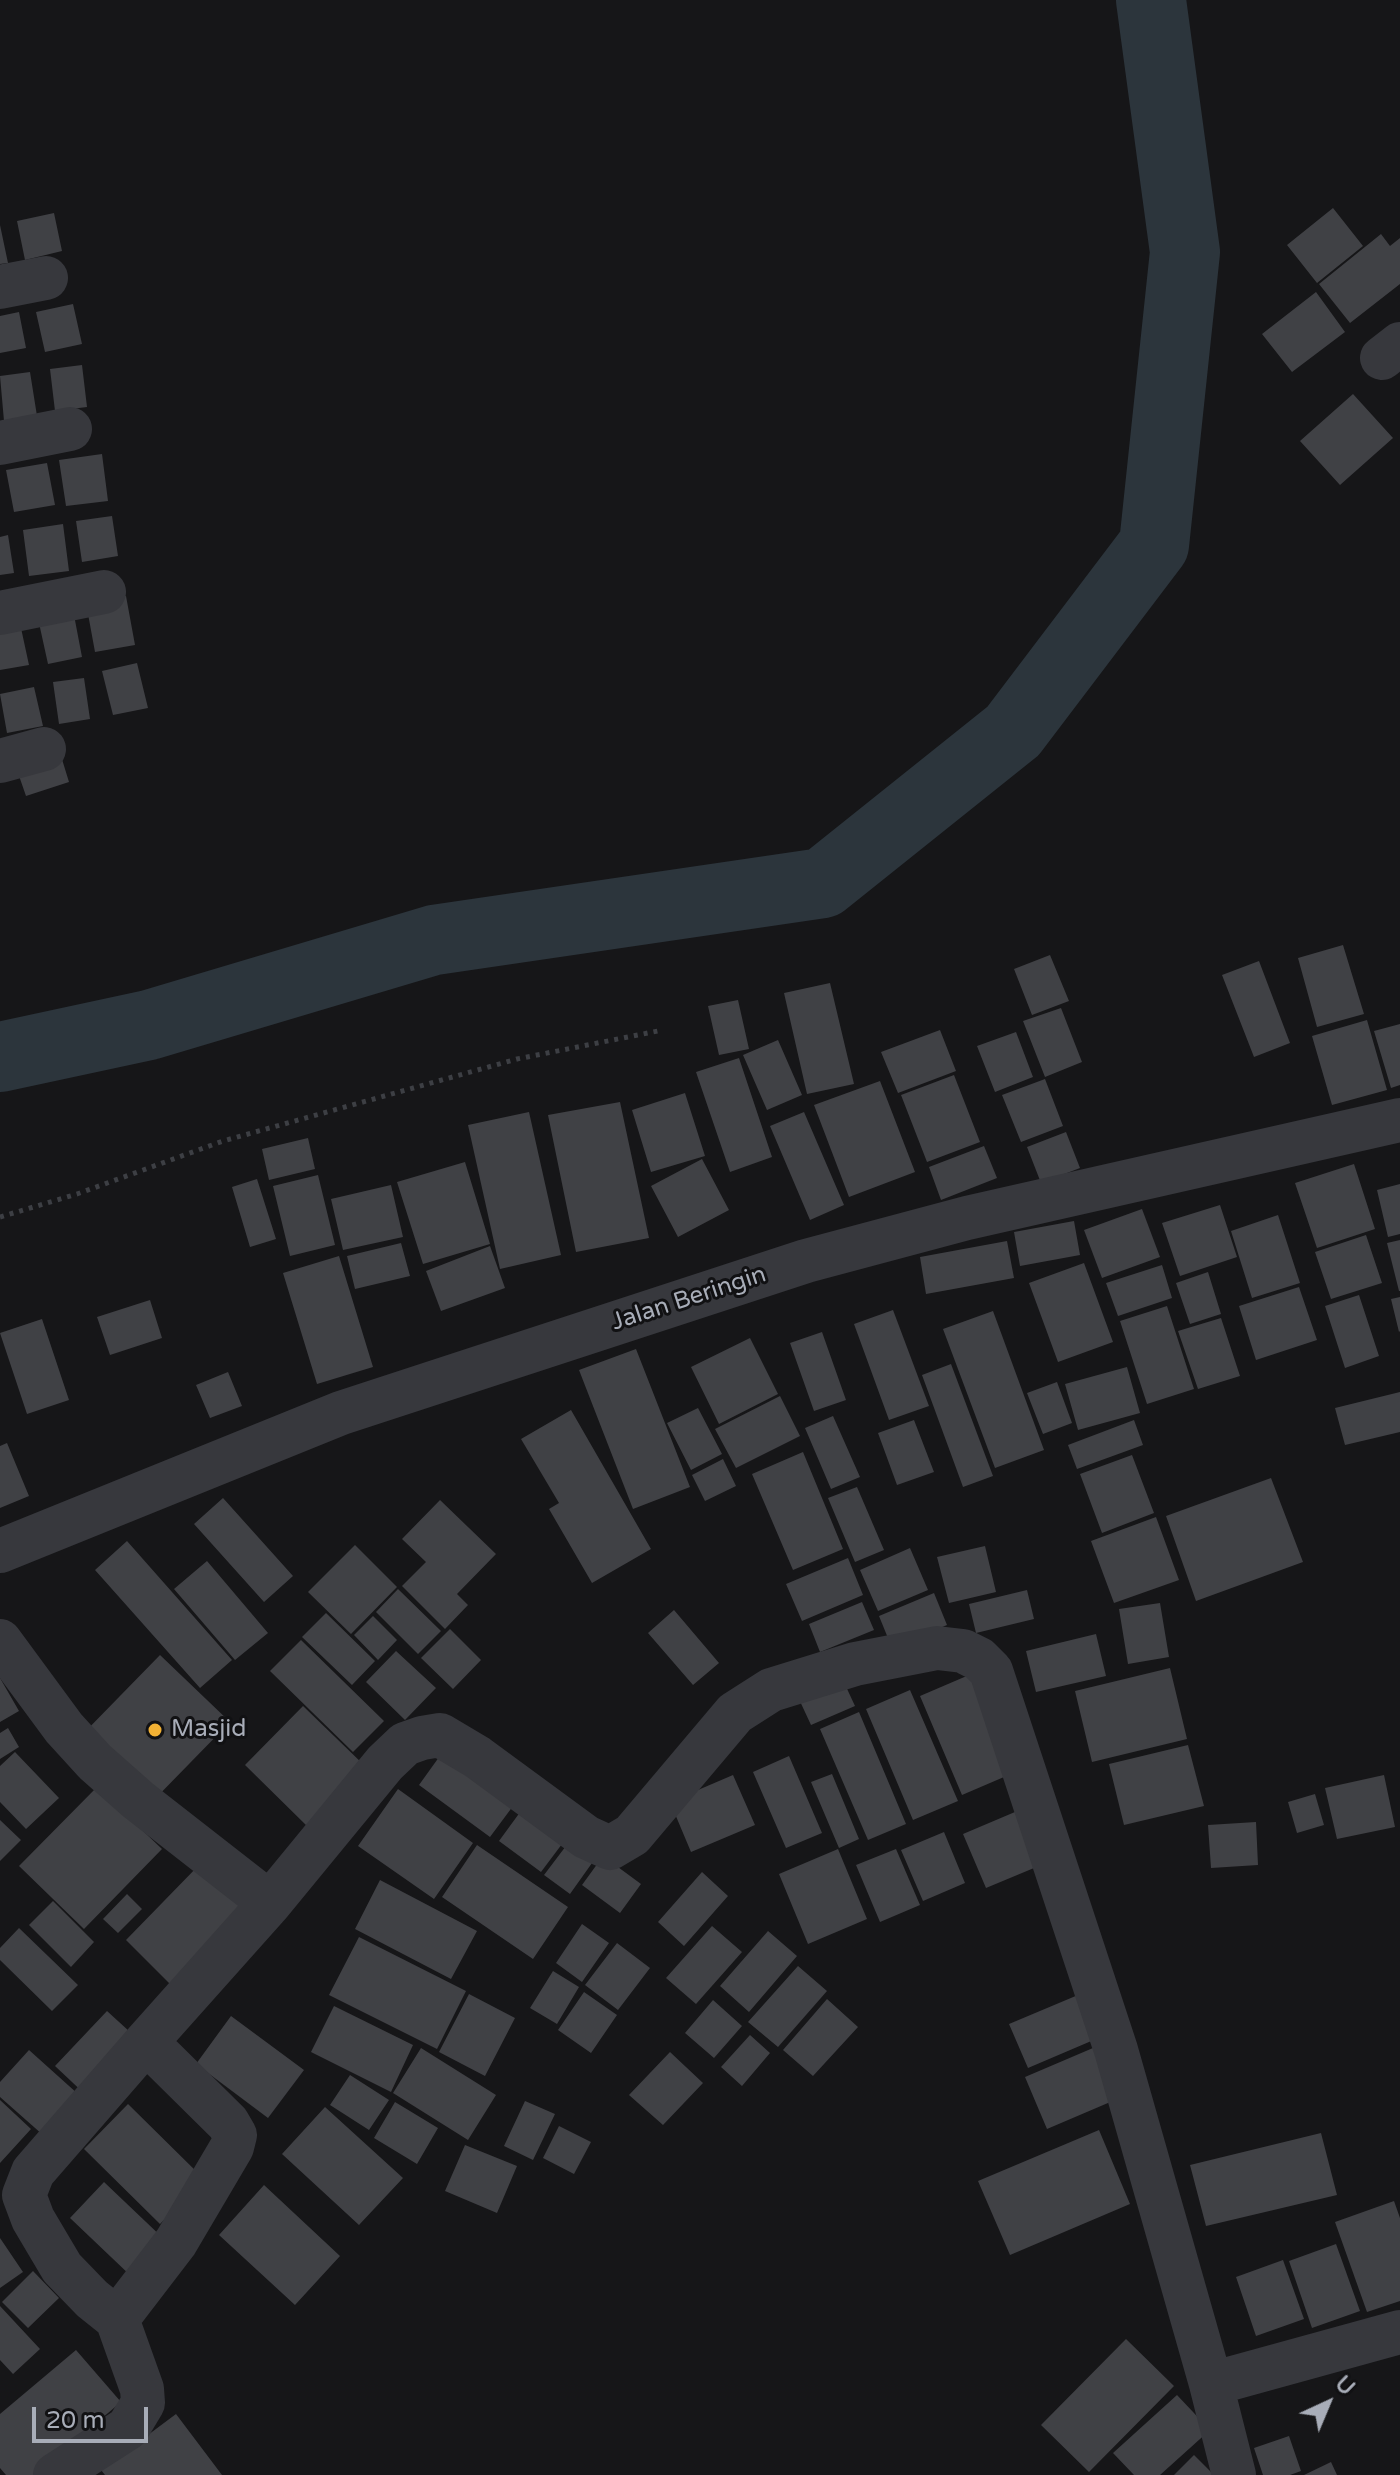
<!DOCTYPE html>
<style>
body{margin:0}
#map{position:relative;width:1400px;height:2475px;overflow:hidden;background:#161618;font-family:"Varela Round",sans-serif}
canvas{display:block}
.north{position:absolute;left:1288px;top:2363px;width:80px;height:80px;-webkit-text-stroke:6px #111113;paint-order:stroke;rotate:44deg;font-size:22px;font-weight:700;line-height:32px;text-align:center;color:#a8adb8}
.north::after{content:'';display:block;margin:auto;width:28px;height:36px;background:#a8adb8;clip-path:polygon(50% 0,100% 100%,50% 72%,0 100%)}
.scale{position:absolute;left:32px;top:2407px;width:116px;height:36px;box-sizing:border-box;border:4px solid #a8adb8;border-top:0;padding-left:10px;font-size:24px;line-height:28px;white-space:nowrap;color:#a8adb8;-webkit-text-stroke:6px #111113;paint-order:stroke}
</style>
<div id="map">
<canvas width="1400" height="2475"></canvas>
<div class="north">U</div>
<div class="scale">20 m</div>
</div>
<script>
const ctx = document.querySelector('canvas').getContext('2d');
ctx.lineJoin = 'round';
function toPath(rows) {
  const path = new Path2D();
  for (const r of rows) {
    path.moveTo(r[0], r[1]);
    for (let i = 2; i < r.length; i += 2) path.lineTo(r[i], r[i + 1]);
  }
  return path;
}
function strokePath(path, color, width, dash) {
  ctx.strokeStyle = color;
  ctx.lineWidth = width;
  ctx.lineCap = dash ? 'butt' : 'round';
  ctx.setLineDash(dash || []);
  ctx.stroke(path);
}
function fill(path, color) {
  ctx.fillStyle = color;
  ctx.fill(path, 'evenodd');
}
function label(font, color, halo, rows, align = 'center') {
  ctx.font = font + ' "Varela Round",sans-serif';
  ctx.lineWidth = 6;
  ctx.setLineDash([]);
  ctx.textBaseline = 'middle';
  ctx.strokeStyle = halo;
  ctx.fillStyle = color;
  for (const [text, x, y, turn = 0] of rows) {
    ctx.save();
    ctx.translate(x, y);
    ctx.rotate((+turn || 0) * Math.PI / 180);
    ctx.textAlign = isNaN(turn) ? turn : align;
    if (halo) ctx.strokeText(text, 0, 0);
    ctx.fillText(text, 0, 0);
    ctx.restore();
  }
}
const river = toPath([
 [0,1057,149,1025,434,940,823,883,1013,731,1154,545,1185,252,1151,0]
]);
const building = toPath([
 [1333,208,1363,246,1317,283,1287,245],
 [54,213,62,251,25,260,17,221],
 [0,225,8,263,0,264],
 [1381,234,1390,246,1400,238,1400,284,1350,323,1319,284],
 [1316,292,1345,332,1292,372,1262,334],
 [73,304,82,344,45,352,36,312],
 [19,312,26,348,0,353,0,316],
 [82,365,87,407,55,411,50,369],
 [30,372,37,416,4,421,0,376],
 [1353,394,1393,438,1340,485,1300,441],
 [102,454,108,501,66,506,59,460],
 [47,463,55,505,14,512,6,470],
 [112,516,118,556,82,562,76,521],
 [63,524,69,571,29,576,23,530],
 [8,535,14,573,0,575,0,537],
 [126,596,135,645,95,652,86,603],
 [74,615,82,657,48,664,39,623],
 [21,628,29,665,0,670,0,632],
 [137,663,148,708,113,715,102,671],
 [84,678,90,719,59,724,53,682],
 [34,687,43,726,7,733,0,694],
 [61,756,69,782,26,796,17,770],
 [1343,945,1364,1014,1317,1027,1298,958],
 [1050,955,1069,1001,1032,1015,1014,969],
 [1259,961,1290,1043,1254,1057,1222,975],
 [830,983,854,1084,807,1094,784,993],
 [738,1000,749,1049,719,1055,708,1006],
 [1061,1008,1082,1062,1045,1077,1023,1021],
 [1367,1020,1387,1090,1332,1105,1312,1036],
 [1400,1024,1400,1085,1391,1088,1374,1031],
 [940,1030,956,1071,898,1093,881,1052],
 [1016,1032,1033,1077,995,1092,977,1046],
 [778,1040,802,1095,767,1110,743,1055],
 [739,1058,772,1157,730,1172,696,1072],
 [954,1075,980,1142,927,1162,901,1095],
 [1045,1079,1063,1126,1021,1142,1002,1095],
 [880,1081,915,1172,849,1197,814,1105],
 [685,1093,705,1156,651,1172,632,1110],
 [620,1102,649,1238,576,1252,548,1115],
 [529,1112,561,1255,500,1269,468,1125],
 [804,1112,844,1205,810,1220,770,1126],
 [1066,1132,1080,1168,1041,1183,1027,1147],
 [308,1138,315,1169,269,1180,262,1149],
 [984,1146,997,1178,941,1200,929,1167],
 [702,1159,729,1210,678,1237,651,1186],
 [465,1162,490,1244,423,1264,397,1182],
 [1354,1164,1375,1229,1317,1248,1295,1183],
 [318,1175,335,1245,290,1256,273,1186],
 [257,1179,276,1239,250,1247,232,1187],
 [1400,1184,1400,1234,1388,1237,1377,1190],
 [391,1185,403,1237,343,1250,331,1199],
 [1220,1205,1237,1257,1180,1276,1162,1223],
 [1142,1209,1160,1257,1102,1278,1084,1230],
 [1278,1215,1300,1283,1252,1298,1231,1231],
 [1074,1221,1080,1255,1020,1266,1014,1232],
 [1366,1235,1382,1283,1331,1299,1315,1252],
 [1400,1240,1400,1291,1399,1291,1387,1243],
 [1007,1241,1014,1278,926,1294,920,1257],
 [401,1243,410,1276,355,1289,347,1256],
 [490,1246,505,1288,441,1311,426,1271],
 [339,1256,373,1367,317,1384,283,1273],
 [1084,1263,1113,1342,1058,1362,1029,1283],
 [1162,1265,1172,1298,1118,1316,1106,1283],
 [1208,1272,1221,1314,1190,1324,1176,1283],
 [1299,1287,1317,1340,1256,1360,1239,1306],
 [1359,1295,1379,1356,1345,1368,1325,1306],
 [1400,1297,1400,1331,1399,1332,1391,1299],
 [150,1300,162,1338,110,1355,97,1317],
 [1167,1306,1194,1389,1147,1404,1120,1321],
 [893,1310,929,1406,889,1420,854,1324],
 [993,1311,1044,1450,995,1468,943,1329],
 [1221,1318,1240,1376,1198,1389,1178,1331],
 [42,1319,69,1400,27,1414,0,1333],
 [822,1332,846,1400,814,1411,790,1343],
 [750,1338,778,1394,719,1424,691,1367],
 [636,1349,690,1487,633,1509,579,1370],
 [951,1364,993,1476,963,1487,922,1375],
 [1127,1367,1140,1413,1078,1430,1065,1384],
 [228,1372,242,1406,210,1418,196,1385],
 [1057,1382,1072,1423,1043,1434,1027,1393],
 [1400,1392,1400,1432,1345,1445,1335,1408],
 [780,1396,800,1436,736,1468,715,1429],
 [698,1408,722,1454,691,1470,667,1423],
 [571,1410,651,1549,592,1583,549,1509,559,1503,521,1439],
 [833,1416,860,1477,831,1489,805,1428],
 [914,1420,934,1472,897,1485,878,1433],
 [1134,1420,1143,1445,1077,1469,1068,1445],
 [7,1443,29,1496,0,1508,0,1446],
 [803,1452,843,1549,793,1570,752,1474],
 [1132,1455,1154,1513,1102,1533,1080,1474],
 [723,1459,736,1486,705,1501,692,1475],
 [1271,1478,1303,1562,1196,1601,1166,1516],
 [857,1487,884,1550,855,1562,828,1498],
 [223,1498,293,1576,264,1602,194,1524],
 [440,1500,496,1554,457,1594,468,1605,445,1629,402,1586,426,1562,402,1539],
 [1156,1517,1179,1580,1114,1603,1091,1541],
 [127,1541,232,1660,200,1688,95,1570],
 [355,1545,397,1587,351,1634,308,1592],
 [985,1546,996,1592,949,1603,937,1557],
 [910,1548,928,1590,878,1611,860,1570],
 [848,1558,863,1595,802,1621,786,1584],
 [207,1561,268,1633,235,1660,174,1589],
 [398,1589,441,1631,418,1654,376,1612],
 [1027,1590,1034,1619,976,1633,969,1604],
 [934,1593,947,1625,892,1648,879,1616],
 [862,1602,874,1630,820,1652,809,1624],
 [1160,1603,1169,1657,1128,1664,1119,1609],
 [674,1610,719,1663,693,1685,648,1633],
 [326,1613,375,1661,352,1685,302,1637],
 [373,1616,397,1640,378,1660,354,1635],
 [450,1629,481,1660,453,1689,421,1658],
 [1096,1634,1106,1676,1036,1692,1026,1651],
 [301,1640,384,1721,353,1752,270,1671],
 [396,1651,436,1688,405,1720,366,1682],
 [160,1655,230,1722,148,1806,79,1738],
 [1170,1668,1187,1739,1092,1762,1075,1691],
 [969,1675,1011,1774,962,1795,920,1696],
 [0,1678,19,1711,0,1722],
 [842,1678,855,1706,811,1725,798,1697],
 [910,1690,958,1801,913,1820,866,1709],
 [303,1706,366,1767,308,1827,245,1765],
 [859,1712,906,1824,868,1840,820,1729],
 [8,1728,19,1747,0,1759,0,1733],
 [1188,1745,1204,1806,1124,1825,1109,1764],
 [447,1746,519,1798,490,1837,419,1785],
 [15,1752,59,1798,26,1829,0,1802,0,1766],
 [789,1756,822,1833,786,1848,753,1772],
 [832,1774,859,1839,839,1848,811,1782],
 [733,1775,755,1825,691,1852,670,1802],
 [1384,1775,1395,1827,1337,1839,1325,1788],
 [97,1787,162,1849,84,1929,19,1866],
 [398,1789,473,1843,434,1899,358,1846],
 [1315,1794,1324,1825,1297,1833,1288,1802],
 [526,1804,568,1836,541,1872,499,1841],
 [1022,1809,1046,1863,986,1888,963,1834],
 [0,1820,21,1840,0,1861],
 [1256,1822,1258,1865,1211,1868,1208,1825],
 [944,1832,965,1883,923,1901,901,1850],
 [572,1838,597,1856,570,1894,544,1875],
 [477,1845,568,1907,533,1959,442,1897],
 [838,1849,867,1919,808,1944,779,1874],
 [896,1849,920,1905,880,1922,856,1865],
 [603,1856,641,1884,620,1913,582,1885],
 [200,1864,247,1910,172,1986,126,1940],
 [702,1872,728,1896,684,1946,658,1922],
 [380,1880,477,1931,451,1979,355,1929],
 [127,1894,142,1909,118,1933,103,1919],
 [53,1901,94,1942,71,1967,29,1925],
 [582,1924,609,1943,582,1982,556,1963],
 [712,1926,742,1952,696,2004,666,1978],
 [19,1928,78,1985,52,2011,0,1960,0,1948],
 [768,1931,797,1956,749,2012,720,1986],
 [359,1937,466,1991,437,2049,329,1995],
 [617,1943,650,1968,618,2010,585,1985],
 [798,1966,827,1991,778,2047,748,2022],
 [553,1971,579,1987,557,2024,530,2008],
 [584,1992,617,2015,591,2053,558,2030],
 [469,1994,515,2018,485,2076,439,2052],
 [1078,1995,1096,2039,1028,2068,1009,2024],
 [827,1999,858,2027,813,2076,783,2050],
 [713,2000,742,2026,714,2058,685,2033],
 [334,2006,413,2045,391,2092,311,2052],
 [107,2011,141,2042,89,2098,55,2066],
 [231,2016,304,2070,268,2118,196,2064],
 [750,2035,770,2053,742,2086,721,2067],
 [1100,2045,1122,2097,1047,2129,1025,2077],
 [421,2048,496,2095,468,2140,393,2093],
 [29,2050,88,2103,52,2143,0,2097,0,2082],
 [670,2052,703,2083,663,2125,629,2095],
 [350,2075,389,2100,369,2130,330,2105],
 [0,2100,31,2129,0,2163],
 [525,2101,555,2114,533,2160,504,2146],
 [395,2102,438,2128,417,2164,374,2138],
 [128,2104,204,2179,160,2224,84,2149],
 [325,2107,403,2178,359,2225,282,2154],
 [559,2126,591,2142,574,2174,543,2158],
 [1099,2130,1130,2204,1010,2255,978,2181],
 [1321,2133,1337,2195,1206,2226,1190,2165],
 [465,2145,517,2166,497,2213,445,2191],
 [104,2182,166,2241,132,2277,70,2218],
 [264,2185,340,2256,295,2305,219,2235],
 [1394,2201,1400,2218,1400,2301,1367,2312,1335,2222],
 [0,2238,23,2272,0,2288],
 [1336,2244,1360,2311,1312,2328,1289,2261],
 [1283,2260,1304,2319,1256,2336,1236,2277],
 [33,2271,59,2298,28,2328,2,2302],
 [0,2306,40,2349,13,2374,0,2360],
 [1126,2339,1174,2386,1089,2472,1041,2425],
 [76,2350,121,2402,35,2475,6,2475,0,2468,0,2414],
 [1177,2395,1210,2430,1160,2475,1134,2475,1113,2453],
 [176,2414,222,2475,105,2475,101,2470],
 [1289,2436,1301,2471,1290,2475,1263,2475,1254,2448],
 [1194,2455,1214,2475,1174,2475],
 [1331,2462,1337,2475,1304,2475]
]);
const path = toPath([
 [0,1217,77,1194,223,1141,517,1059,658,1031]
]);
const minor = toPath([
 [0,287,46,278],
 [1382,358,1400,344],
 [0,443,70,429],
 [0,613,104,592],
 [0,761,44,749],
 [0,1641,64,1728,95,1762,138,1800,270,1903,146,2042,228,2123,235,2135,232,2147,176,2242,117,2319,142,2389,143,2403,128,2428,55,2475],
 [270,1903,385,1763,405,1744,422,1738,440,1735,477,1757,586,1837,610,1848,632,1835,735,1713,771,1690,855,1664,937,1648,963,1651,979,1659,991,1671,1116,2050,1211,2384,1234,2475],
 [117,2319,92,2299,62,2268,33,2219,24,2195,33,2172,146,2042],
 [1211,2384,1400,2332]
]);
const tertiary = toPath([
 [0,1551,341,1413,806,1261,967,1218,1400,1120]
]);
const markers = [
 [155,1730,8,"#f2b134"]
];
const streetNames = [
 ["Jalan Beringin",689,1299,-18]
];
const poiNames = [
 ["Masjid",171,1730]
];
strokePath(river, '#2c353c', 70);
fill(building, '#404145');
strokePath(path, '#3d3f44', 5, [4, 6]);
strokePath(minor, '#37383d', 44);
strokePath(tertiary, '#37383d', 44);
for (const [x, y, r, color] of markers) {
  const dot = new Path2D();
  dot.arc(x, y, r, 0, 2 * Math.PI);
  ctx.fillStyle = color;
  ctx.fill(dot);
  strokePath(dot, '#111113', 3);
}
label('24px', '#a8adb8', '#111113', streetNames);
label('24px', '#a8adb8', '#111113', poiNames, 'left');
</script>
